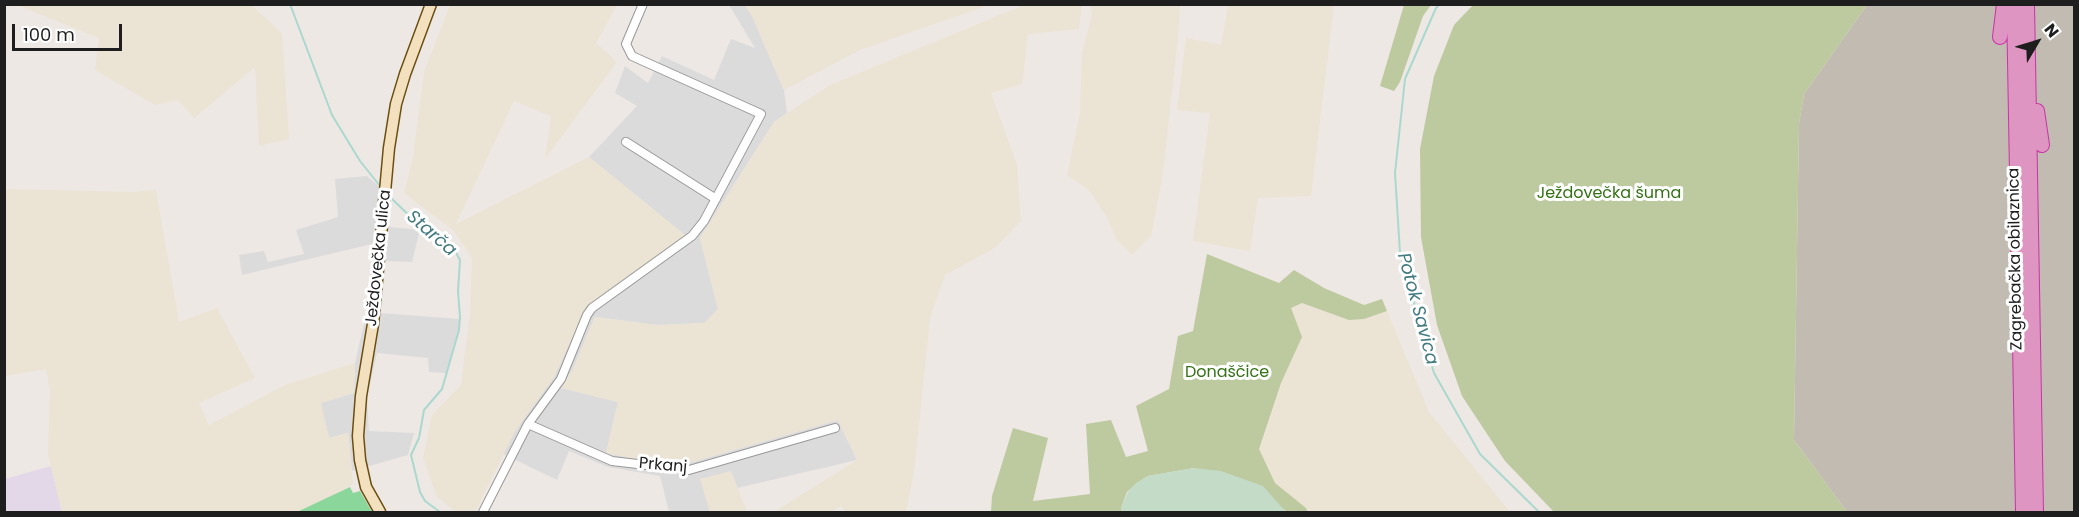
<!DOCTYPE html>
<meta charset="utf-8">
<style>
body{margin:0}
#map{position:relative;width:2079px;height:517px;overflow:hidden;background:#eee8e5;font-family:Poppins,sans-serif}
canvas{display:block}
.frame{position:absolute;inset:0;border:6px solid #1e1e1e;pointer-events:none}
.north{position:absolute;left:2007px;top:12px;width:60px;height:60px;-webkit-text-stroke:4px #fff;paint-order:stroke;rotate:52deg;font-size:16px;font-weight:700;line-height:24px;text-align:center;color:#1e1e1e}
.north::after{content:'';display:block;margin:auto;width:21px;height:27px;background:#1e1e1e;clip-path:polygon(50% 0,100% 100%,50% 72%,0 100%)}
.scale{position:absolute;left:12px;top:24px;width:110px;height:27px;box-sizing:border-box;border:3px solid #1e1e1e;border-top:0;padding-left:8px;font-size:18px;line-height:21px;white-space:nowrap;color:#1e1e1e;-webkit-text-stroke:4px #fff;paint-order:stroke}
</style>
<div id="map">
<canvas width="2079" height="517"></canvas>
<div class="frame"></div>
<div class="north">N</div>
<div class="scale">100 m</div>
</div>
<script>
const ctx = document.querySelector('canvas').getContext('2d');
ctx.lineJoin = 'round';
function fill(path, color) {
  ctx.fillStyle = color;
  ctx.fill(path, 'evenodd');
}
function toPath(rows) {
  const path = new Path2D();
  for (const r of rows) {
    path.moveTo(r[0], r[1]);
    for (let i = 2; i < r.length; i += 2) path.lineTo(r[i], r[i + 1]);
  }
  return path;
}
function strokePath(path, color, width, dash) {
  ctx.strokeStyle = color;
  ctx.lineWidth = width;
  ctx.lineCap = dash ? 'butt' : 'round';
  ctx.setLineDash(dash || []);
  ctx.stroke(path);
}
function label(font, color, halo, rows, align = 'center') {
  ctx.font = font + ' Poppins,sans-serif';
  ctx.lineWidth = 6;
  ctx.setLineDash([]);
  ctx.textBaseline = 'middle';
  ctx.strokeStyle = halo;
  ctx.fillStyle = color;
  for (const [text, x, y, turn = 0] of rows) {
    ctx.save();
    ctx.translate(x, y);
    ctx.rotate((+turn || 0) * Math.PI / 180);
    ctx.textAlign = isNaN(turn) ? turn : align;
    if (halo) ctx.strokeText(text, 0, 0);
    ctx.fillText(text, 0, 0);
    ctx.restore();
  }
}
const residential = toPath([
 [729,5,745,5,752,16,784,90,787,113,774,122,700,238,718,309,705,323,657,325,595,317,573,369,562,388,618,402,606,453,630,458,685,464,838,420,857,460,737,488,731,472,701,479,710,512,669,512,660,476,608,467,569,451,557,480,503,454,515,431,554,377,586,307,686,236,589,157,637,106,615,93,625,66,648,83,662,56,714,80,731,39,755,48],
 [367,176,391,197,390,227,420,230,412,262,385,261,380,313,459,319,460,328,453,347,447,373,429,372,428,358,377,353,367,398,369,431,414,433,408,455,352,471,348,433,329,438,320,403,354,393,355,363,367,311,372,261,376,243,242,275,239,255,264,251,268,262,304,254,296,230,338,217,335,179]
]);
const industrial = toPath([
 [51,466,62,512,5,512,5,479]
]);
const construction = toPath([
 [1867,5,2074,5,2074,512,1847,512,1794,440,1799,124,1804,94]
]);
const farmland = toPath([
 [17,5,251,5,282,33,289,139,259,146,255,67,194,118,178,100,155,105,95,70,99,38],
 [450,5,617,5,596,43,617,62,545,159,551,116,514,101,456,224,589,157,686,236,586,307,554,377,515,431,475,512,456,512,437,497,423,458,432,415,461,385,470,314,472,258,453,230,404,193,413,157,424,72],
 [745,5,989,5,860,50,784,90,752,16],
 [1024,5,1082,5,1079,29,1028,34,1022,84,991,93,1017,165,1021,221,996,247,945,275,930,318,914,472,906,512,846,512,841,506,830,512,774,512,857,460,838,420,685,464,630,458,606,453,618,402,561,388,573,369,595,317,657,325,704,323,718,309,700,238,774,122,830,85],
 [1090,5,1180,5,1179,29,1163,173,1151,236,1132,255,1117,240,1106,216,1089,190,1067,175,1080,113,1082,52,1092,16],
 [1228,5,1334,5,1311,196,1258,198,1250,251,1193,241,1210,113,1177,110,1186,38,1221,45],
 [5,189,133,192,156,190,179,322,217,308,255,378,199,403,209,425,285,385,355,363,354,393,321,403,329,438,348,433,353,484,304,512,62,512,48,454,50,393,46,369,5,376],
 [1302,303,1349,320,1364,319,1387,311,1429,412,1510,512,1311,512,1275,483,1259,449,1281,383,1302,337,1290,308],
 [731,471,747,512,710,512,700,479]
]);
const forest = toPath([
 [1474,4,1867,5,1804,94,1799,124,1794,440,1847,512,1554,512,1505,461,1462,396,1437,325,1421,237,1420,149,1434,76,1454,25],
 [1404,5,1431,5,1423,16,1400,82,1394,91,1380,86],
 [1207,254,1279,283,1294,270,1324,288,1364,305,1382,299,1387,311,1364,319,1349,320,1302,303,1291,308,1302,337,1281,383,1259,449,1275,483,1306,508,1308,512,1286,512,1285,510,1194,468,1148,476,1137,483,1127,492,1121,508,1122,512,991,512,992,496,1013,428,1048,438,1033,501,1090,494,1086,424,1111,420,1126,457,1148,451,1136,406,1169,389,1178,336,1193,331]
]);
const wetland = toPath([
 [1194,468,1221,471,1263,486,1286,512,1122,512,1121,508,1128,492,1136,483,1148,476]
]);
const pitch = toPath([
 [350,487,353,493,360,491,372,512,297,512]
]);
const stream = toPath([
 [290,4,332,115,360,161,380,186],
 [1440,4,1436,8,1405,79,1395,173,1400,253,1434,373,1480,454,1539,512],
 [388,195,420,226,454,249,460,260,458,291,460,317,459,330,442,389,424,410,419,438,411,455,420,492,425,501,440,512]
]);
const street = toPath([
 [626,142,716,199],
 [528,424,612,461,689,470,835,428],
 [483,512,528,424,561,379,587,315,592,308,692,236,704,221,761,114,632,56,626,44,643,4]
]);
const secondary = toPath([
 [380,512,366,487,360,460,358,436,361,396,373,324,389,148,396,104,405,74,431,4]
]);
const highway = toPath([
 [2014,4,2023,512],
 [2027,4,2036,512],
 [2000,37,2004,4],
 [2037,111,2042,145]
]);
const parkNames = [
 ["Ježdovečka šuma",1609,194],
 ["Donaščice",1227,373]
];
const streetNames = [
 ["Ježdovečka ulica",379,258,-84],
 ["Zagrebačka obilaznica",2016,259,-91],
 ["Prkanj",663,466,5]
];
const waterNames = [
 ["Starča",431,234,41],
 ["Potok Savica",1417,309,75]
];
fill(residential, '#dcdbdc');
fill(industrial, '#e3d8e7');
fill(construction, '#c2bbb2');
fill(farmland, '#ebe3d3');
fill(forest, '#bdc99e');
fill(wetland, '#c4dbc7');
fill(pitch, '#8bd69a');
strokePath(stream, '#aad8cf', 2);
strokePath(street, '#989898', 10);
strokePath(secondary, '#6b4f10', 13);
strokePath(highway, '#c935a6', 16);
strokePath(street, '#fff', 8);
strokePath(secondary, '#f3e0be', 10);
strokePath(highway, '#de95c1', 14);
label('16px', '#357216', '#fff', parkNames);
label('16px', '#1e1e1e', '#fff', streetNames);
label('italic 18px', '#437b80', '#fff', waterNames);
</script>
